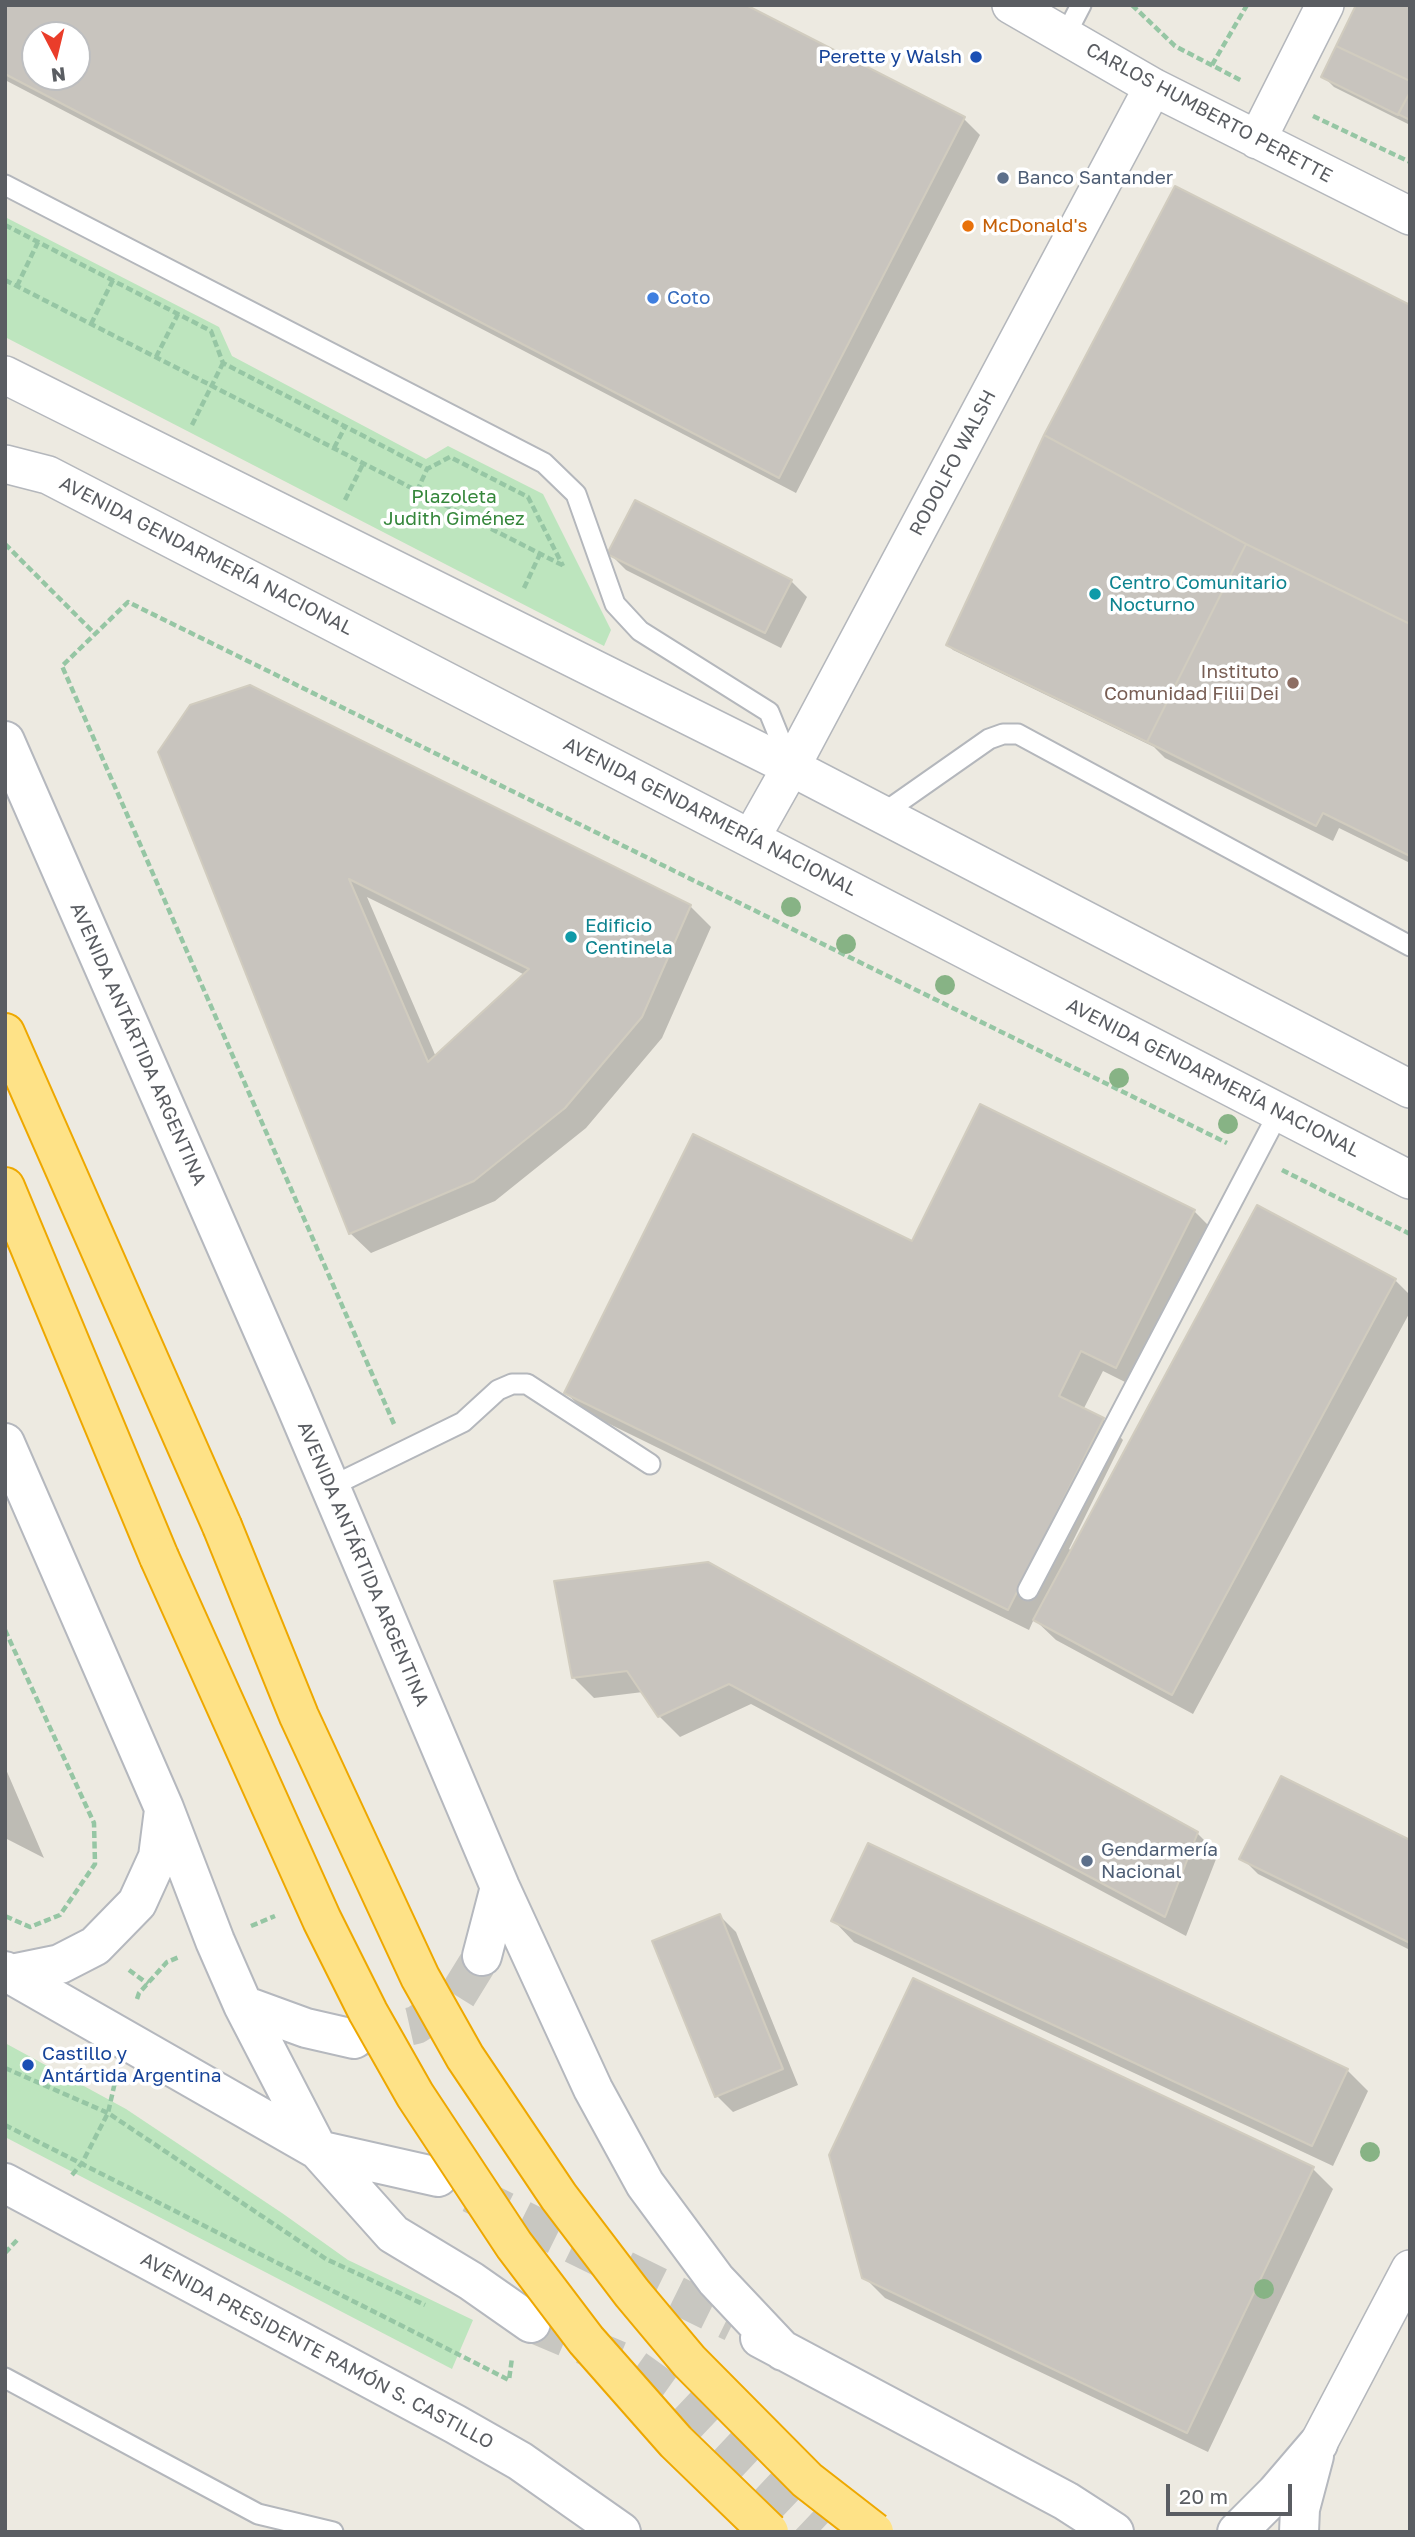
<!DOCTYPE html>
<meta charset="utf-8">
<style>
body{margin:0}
#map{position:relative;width:1415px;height:2537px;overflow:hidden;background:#edeae1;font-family:"Golos Text",sans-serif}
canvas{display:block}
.frame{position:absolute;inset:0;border:7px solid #5a5d62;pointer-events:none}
.north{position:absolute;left:21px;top:21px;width:70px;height:70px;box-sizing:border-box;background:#fff;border:2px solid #bdbec0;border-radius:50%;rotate:173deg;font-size:19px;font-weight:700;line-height:28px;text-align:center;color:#5a5d62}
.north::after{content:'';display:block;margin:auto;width:24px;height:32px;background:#ea3d2a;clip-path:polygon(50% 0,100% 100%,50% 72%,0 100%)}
.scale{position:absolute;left:1166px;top:2484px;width:126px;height:32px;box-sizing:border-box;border:4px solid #5a5d62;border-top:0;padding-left:9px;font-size:21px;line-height:24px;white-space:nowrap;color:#5a5d62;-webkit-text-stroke:5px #fff;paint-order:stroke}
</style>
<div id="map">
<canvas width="1415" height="2537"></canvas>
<div class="frame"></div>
<div class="north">N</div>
<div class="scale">20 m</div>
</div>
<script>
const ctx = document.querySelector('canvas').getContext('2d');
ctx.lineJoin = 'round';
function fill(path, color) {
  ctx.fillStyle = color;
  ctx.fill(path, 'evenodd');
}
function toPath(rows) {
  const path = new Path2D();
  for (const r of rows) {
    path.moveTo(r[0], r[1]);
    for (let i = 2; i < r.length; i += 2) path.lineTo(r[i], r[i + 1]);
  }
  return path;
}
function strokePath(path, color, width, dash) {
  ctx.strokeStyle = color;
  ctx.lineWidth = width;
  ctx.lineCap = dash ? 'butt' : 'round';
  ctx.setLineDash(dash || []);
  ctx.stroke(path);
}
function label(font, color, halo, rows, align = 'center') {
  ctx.font = font + ' "Golos Text",sans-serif';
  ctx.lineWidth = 7;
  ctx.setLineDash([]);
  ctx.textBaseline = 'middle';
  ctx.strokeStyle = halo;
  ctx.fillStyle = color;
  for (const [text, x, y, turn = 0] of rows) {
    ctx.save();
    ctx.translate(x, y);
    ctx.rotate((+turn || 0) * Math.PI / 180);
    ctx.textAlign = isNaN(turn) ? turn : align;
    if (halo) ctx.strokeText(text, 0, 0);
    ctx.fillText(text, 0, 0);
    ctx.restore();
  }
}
const green = toPath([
 [5,217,219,327,232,356,426,459,448,446,543,494,611,630,604,646,5,337],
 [5,2043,126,2109,282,2213,348,2260,473,2320,452,2369,5,2137]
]);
const shadow = toPath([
 [5,5,964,119,980,135,796,493,5,80],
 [35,35,77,35,77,77,35,77],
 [1410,5,1410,125,1334,87,1323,76],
 [1410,307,1410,863,1339,828,1333,841,1165,758,1154,747,953,650,948,645],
 [610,554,791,581,807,597,781,648,626,570],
 [191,706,690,906,711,927,662,1038,586,1128,495,1201,371,1253,350,1233],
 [367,897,525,975,436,1057],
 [1194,1211,1215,1232,1137,1388,1103,1371,1083,1410,1103,1419,1123,1440,1069,1549,1072,1551,1395,1280,1410,1295,1410,1312,1193,1714,1056,1640,1034,1619,1029,1630,587,1413,566,1393,913,1243],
 [556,1582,1197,1833,1218,1854,1186,1936,751,1704,680,1737,659,1716,643,1692,594,1698,573,1677],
 [5,1767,44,1858,5,1838],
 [1410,1842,1410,1950,1258,1874,1242,1858],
 [720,1916,736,1932,798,2085,733,2112,717,2096],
 [834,1921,1347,2070,1368,2091,1333,2166,854,1942],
 [1313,2169,1333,2189,1208,2452,885,2298,864,2277]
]);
const building = toPath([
 [5,5,746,5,965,117,779,478,5,74,5,5],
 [35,35,77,35,77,77,35,77,35,35],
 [1356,5,1410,5,1410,81,1336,46,1356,5],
 [1336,46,1410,81,1410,92,1398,115,1321,77,1336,46],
 [1410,92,1410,120,1398,114,1410,92],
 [1175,186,1410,305,1410,624,1246,544,1044,435,1175,186],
 [1044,435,1246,544,1147,742,946,645,1044,435],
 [635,500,792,580,765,633,607,554,635,500],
 [1246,544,1410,624,1410,856,1323,813,1316,826,1147,742,1246,544],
 [250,685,691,905,642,1017,565,1108,474,1181,349,1234,158,752,190,705,250,685],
 [349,879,529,969,428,1062,349,879],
 [980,1104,1195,1210,1116,1368,1081,1351,1059,1396,1104,1418,1008,1610,564,1393,693,1134,912,1241,980,1104],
 [1257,1205,1396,1279,1172,1695,1033,1620,1257,1205],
 [708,1562,1198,1832,1165,1917,729,1684,658,1717,627,1671,572,1678,554,1581,708,1562],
 [1281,1776,1410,1840,1410,1943,1239,1859,1281,1776],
 [868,1843,1348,2069,1312,2146,831,1921,868,1843],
 [720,1914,783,2069,715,2097,652,1941,720,1914],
 [913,1978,1314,2167,1187,2433,862,2278,829,2155,913,1978]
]);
const secondaryTunnel = toPath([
 [354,2039,416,2025,456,1998,482,1956],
 [471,2194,733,2323],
 [531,2323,630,2365,679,2400,819,2532]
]);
const path = toPath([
 [1132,5,1175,46,1242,81],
 [1212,65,1247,5],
 [1313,116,1410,162],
 [5,225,211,331,223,363,427,469,450,457,528,497,563,566],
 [5,280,564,566],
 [17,286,38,242],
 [91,324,113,280],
 [156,357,178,314],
 [192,425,223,363],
 [334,448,345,427],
 [417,491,427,469],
 [345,500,363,464],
 [5,544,95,634],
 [524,588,540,554],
 [1282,1170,1410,1234],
 [394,1424,62,666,128,602,1227,1143],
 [5,1630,94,1823,95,1864,60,1915,30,1927,5,1916],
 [251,1926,275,1916],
 [129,1970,148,1984],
 [137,1999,139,1993,167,1962,179,1957],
 [5,2068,108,2113,326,2259,425,2305],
 [5,2125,509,2380,512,2358],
 [72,2175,82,2163,108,2113,115,2082],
 [5,2253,19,2238]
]);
const lane = toPath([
 [1065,36,1081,5],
 [5,185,544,463,576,494,615,604,640,631,769,712,791,766],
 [882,814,989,739,1003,734,1018,734,1410,946],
 [330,1487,463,1422,498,1390,512,1384,527,1384,650,1464],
 [1028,1590,1279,1112],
 [5,2378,258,2514,333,2532]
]);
const street = toPath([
 [1011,5,1153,87,1410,216],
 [1257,140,1325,5],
 [5,375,791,767,1410,1089],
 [5,464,48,475,1410,1180],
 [751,838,791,767,1153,87],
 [1318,2444,1410,2269]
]);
const secondary = toPath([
 [5,741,293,1399,500,1887,593,2089,645,2184,716,2280,783,2351],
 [5,1443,164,1808,215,1941,243,2005,318,2150,393,2234,471,2281,531,2323],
 [482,1956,500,1887],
 [5,1971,318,2150,438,2177],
 [11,1974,60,1964,95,1946,137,1903,158,1857,164,1810],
 [243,2005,306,2028,354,2039],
 [5,2183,455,2424,520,2461,621,2532],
 [760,2338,1066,2501,1114,2532],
 [1237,2532,1276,2493,1318,2444],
 [1299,2532,1300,2509,1314,2456]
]);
const highway = toPath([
 [5,1033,222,1526],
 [5,1187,159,1557]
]);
const highwayBridge = toPath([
 [222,1526,299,1716,420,1977,465,2057,559,2197,632,2293,689,2361,807,2480,874,2532],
 [159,1557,322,1920,368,2012,415,2095,514,2245,586,2340,676,2442,769,2532]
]);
const trees = [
 [791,907],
 [846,944],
 [945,985],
 [1119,1078],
 [1228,1124],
 [1370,2152],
 [1264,2289]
];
const markers = [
 [976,57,7,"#1a4fb4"],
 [1003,178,7,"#5c6f8a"],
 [968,226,7,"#e8710a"],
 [653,298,7,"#3f7fe0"],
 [1095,594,7,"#0f9aa8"],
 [1293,683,7,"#8d6e63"],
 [571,937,7,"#0f9aa8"],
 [1087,1861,7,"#5c6f8a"],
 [28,2065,7,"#1a4fb4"]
];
const transitNames = [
 ["Perette y Walsh",962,57],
 ["Castillo y",42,2054,"left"],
 ["Antártida Argentina",42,2076,"left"]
];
const streetNames = [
 ["CARLOS HUMBERTO PERETTE",1209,113,28],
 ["RODOLFO WALSH",953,463,-62],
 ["AVENIDA GENDARMERÍA NACIONAL",206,556,27],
 ["AVENIDA GENDARMERÍA NACIONAL",710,817,27],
 ["AVENIDA ANTÁRTIDA ARGENTINA",138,1044,66],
 ["AVENIDA GENDARMERÍA NACIONAL",1213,1078,27],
 ["AVENIDA ANTÁRTIDA ARGENTINA",363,1564,67],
 ["AVENIDA PRESIDENTE RAMÓN S. CASTILLO",317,2351,28]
];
const serviceNames = [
 ["Banco Santander",1017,178],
 ["Gendarmería",1101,1850],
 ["Nacional",1101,1872]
];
const foodNames = [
 ["McDonald's",982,226]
];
const shopNames = [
 ["Coto",667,298]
];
const parkNames = [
 ["Plazoleta",454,497],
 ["Judith Giménez",454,519]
];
const cultureNames = [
 ["Centro Comunitario",1109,583],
 ["Nocturno",1109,605],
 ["Edificio",585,926],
 ["Centinela",585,948]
];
const educationNames = [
 ["Instituto",1279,672],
 ["Comunidad Filii Dei",1279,694]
];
fill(green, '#bde5be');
fill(shadow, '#0003');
fill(building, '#c8c4be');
strokePath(building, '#d1ccbf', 2);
strokePath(secondaryTunnel, '#c8c7c1', 38, [38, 19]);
strokePath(lane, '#b4b7bc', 23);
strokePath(street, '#b4b7bc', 40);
strokePath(secondary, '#b5b8be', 42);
strokePath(highway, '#eea800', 42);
strokePath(path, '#96c6a4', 4.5, [7, 3.5]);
strokePath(lane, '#fff', 19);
strokePath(street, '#fff', 37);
strokePath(secondary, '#fff', 38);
strokePath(highway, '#fee287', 38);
strokePath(highwayBridge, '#eea800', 42, []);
strokePath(highwayBridge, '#fee287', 38);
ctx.fillStyle = '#87b385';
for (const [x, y] of trees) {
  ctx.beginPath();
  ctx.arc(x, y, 10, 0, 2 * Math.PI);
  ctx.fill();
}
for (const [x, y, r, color] of markers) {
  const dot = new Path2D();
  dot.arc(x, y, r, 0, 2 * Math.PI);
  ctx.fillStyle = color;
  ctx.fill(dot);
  strokePath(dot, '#fff', 2.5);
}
label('19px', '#164399', '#fff', transitNames, 'right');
label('19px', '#5a5d62', '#fff', streetNames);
label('19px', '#4e5e75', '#fff', serviceNames, 'left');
label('19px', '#c56008', '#fff', foodNames, 'left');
label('19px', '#366cbe', '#fff', shopNames, 'left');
label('19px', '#34863a', '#fff', parkNames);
label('19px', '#0d838f', '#fff', cultureNames, 'left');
label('19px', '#785e54', '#fff', educationNames, 'right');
</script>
